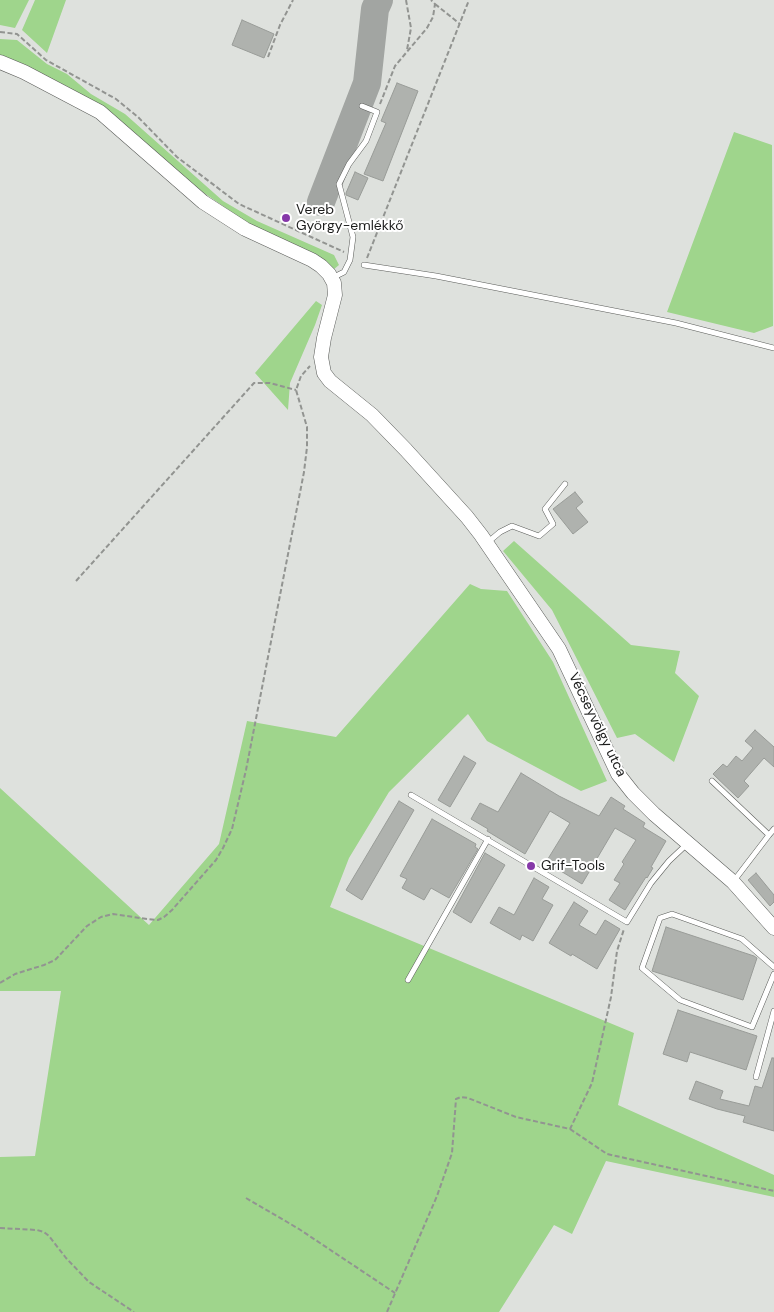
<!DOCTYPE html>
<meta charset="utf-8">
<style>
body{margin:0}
canvas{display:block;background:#dee1dd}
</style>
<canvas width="774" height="1312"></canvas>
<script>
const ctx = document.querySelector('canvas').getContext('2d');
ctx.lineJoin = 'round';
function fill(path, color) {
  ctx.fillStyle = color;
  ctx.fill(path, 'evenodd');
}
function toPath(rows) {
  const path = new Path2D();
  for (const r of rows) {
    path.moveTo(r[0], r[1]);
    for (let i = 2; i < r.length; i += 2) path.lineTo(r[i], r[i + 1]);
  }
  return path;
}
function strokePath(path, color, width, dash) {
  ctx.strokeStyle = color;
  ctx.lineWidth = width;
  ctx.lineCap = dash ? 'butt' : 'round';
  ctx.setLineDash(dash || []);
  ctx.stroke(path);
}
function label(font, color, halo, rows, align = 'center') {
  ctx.font = font + ' "DM Sans",sans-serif';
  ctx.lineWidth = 4;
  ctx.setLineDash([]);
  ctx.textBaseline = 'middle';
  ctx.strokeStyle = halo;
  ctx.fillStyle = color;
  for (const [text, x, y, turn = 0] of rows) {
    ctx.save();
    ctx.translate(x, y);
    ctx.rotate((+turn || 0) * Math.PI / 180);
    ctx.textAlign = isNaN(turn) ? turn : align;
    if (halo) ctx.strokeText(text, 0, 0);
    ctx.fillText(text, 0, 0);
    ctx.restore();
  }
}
const green = toPath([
 [0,0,29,0,15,28,0,25],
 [35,0,66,0,47,53,22,30],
 [0,39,17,40,47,64,67,74,91,94,125,114,223,201,257,221,334,255,339,265,333,270,261,232,188,182,125,128,68,87,23,65,0,58],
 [734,132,772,145,773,326,754,333,667,312],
 [316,301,322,305,315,325,290,383,288,410,255,373],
 [514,541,631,645,680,651,675,673,699,696,674,762,635,734,617,738,552,610,503,551],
 [470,584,481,589,507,591,553,662,607,781,581,791,487,741,468,714,389,792,349,858,330,907,634,1033,618,1105,774,1175,774,1197,606,1161,572,1234,554,1225,499,1312,0,1312,0,1157,35,1156,61,991,0,991,0,788,149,925,219,844,247,721,336,737]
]);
const taxiway = toPath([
 [321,202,367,83,375,9,379,0]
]);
const building = toPath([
 [242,20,274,34,264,58,232,45,242,20],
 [397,83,418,91,383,181,364,174,386,123,381,121,397,83],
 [355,172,368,178,358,200,346,195,346,193,355,172],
 [575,492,583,502,576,508,588,522,573,534,553,509,575,492],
 [755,730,774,747,774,767,764,758,744,781,749,786,738,798,713,774,723,764,727,767,736,756,742,761,753,748,745,741,755,730],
 [464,756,476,763,450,807,438,800,464,756],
 [521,773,559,796,599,816,611,797,625,806,623,809,645,823,643,827,666,841,651,867,653,868,647,878,646,877,625,910,609,900,620,883,614,880,624,864,622,862,636,840,615,828,582,884,546,862,570,823,550,811,525,854,487,831,488,829,471,819,480,803,498,812,521,773],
 [399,801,414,810,362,900,346,890,399,801],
 [432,819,476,844,475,847,478,849,449,898,431,888,424,900,402,888,407,879,400,876,432,819],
 [485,853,505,865,471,923,453,912,485,853],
 [756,873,774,895,774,902,770,906,748,880,756,873],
 [534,878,549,887,542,899,553,905,533,941,522,935,520,940,490,923,499,907,514,915,534,878],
 [574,902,588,911,579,925,596,935,605,920,620,929,597,969,572,954,571,956,549,943,574,902],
 [666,927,754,956,757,958,743,1000,652,971,666,927],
 [678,1010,757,1036,746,1070,690,1052,687,1062,663,1054,678,1010],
 [772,1058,774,1058,774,1131,743,1122,745,1116,717,1109,689,1099,696,1081,723,1091,720,1099,749,1106,755,1086,762,1088,772,1058]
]);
const path = toPath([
 [406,0,411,28,407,50],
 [435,4,460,24],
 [0,32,17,34,46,60,116,99,138,117,177,157,239,204,344,252],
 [268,57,280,25,293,0],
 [380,104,395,66,427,28,433,17,435,4,431,0],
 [367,258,469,0],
 [76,581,254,383,270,383,296,390],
 [0,983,15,974,44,965,55,960,87,926,101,917,113,914,147,919,158,920,164,917,172,910,216,860,223,848,232,829,246,770,304,472,307,447,307,427,296,390,301,376,310,366],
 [570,1129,607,1154,774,1191],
 [246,1198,299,1229,395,1293],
 [0,1228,37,1230,44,1232,49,1236,66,1258,89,1282,134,1312],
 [387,1312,437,1196,452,1153,456,1099,461,1097,468,1098,516,1117,570,1129,592,1083,611,997,617,951,624,929]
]);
const lane = toPath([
 [364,265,436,276,676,323,774,348],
 [332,278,344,272,350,260,353,237,339,184,349,164,366,141,377,112,362,106],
 [487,543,500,532,512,526,539,536,553,524,545,509,565,484],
 [712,781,769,835,733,882],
 [411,795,627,922,651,883,669,861,687,844],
 [769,835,774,829],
 [774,967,742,939,672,914,660,918,642,968,680,1000,752,1027,774,974],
 [408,980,488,839],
 [756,1077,774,1011]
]);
const secondary = toPath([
 [0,62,24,72,100,112,203,202,245,229,312,260,321,266,329,274,334,283,335,295,324,338,321,357,324,373,330,381,372,415,406,450,467,517,481,535,559,649,618,774,633,793,654,814,733,882,774,928]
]);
const markers = [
 [286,218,5,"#8638a9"],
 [531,866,5,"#8638a9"]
];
const poiNames = [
 ["Vereb",296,210],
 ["György-emlékkő",296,226],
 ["Grif-Tools",541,866]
];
const streetNames = [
 ["Vécseyvölgy utca",597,725,64]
];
fill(green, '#9fd58c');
strokePath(taxiway, '#a2a5a2', 28);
fill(building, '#afb2ae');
strokePath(building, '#999c98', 1);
strokePath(lane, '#5b5d5a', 6);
strokePath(secondary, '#5b5d5a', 15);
strokePath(path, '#929491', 2, [5, 2.5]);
strokePath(lane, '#fff', 5);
strokePath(secondary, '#fff', 14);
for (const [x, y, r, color] of markers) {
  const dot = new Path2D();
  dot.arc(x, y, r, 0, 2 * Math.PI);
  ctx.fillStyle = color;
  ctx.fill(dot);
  strokePath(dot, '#fff', 2);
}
label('14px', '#1b1c1b', '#fff', poiNames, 'left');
label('14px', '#1b1c1b', '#fff', streetNames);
</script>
